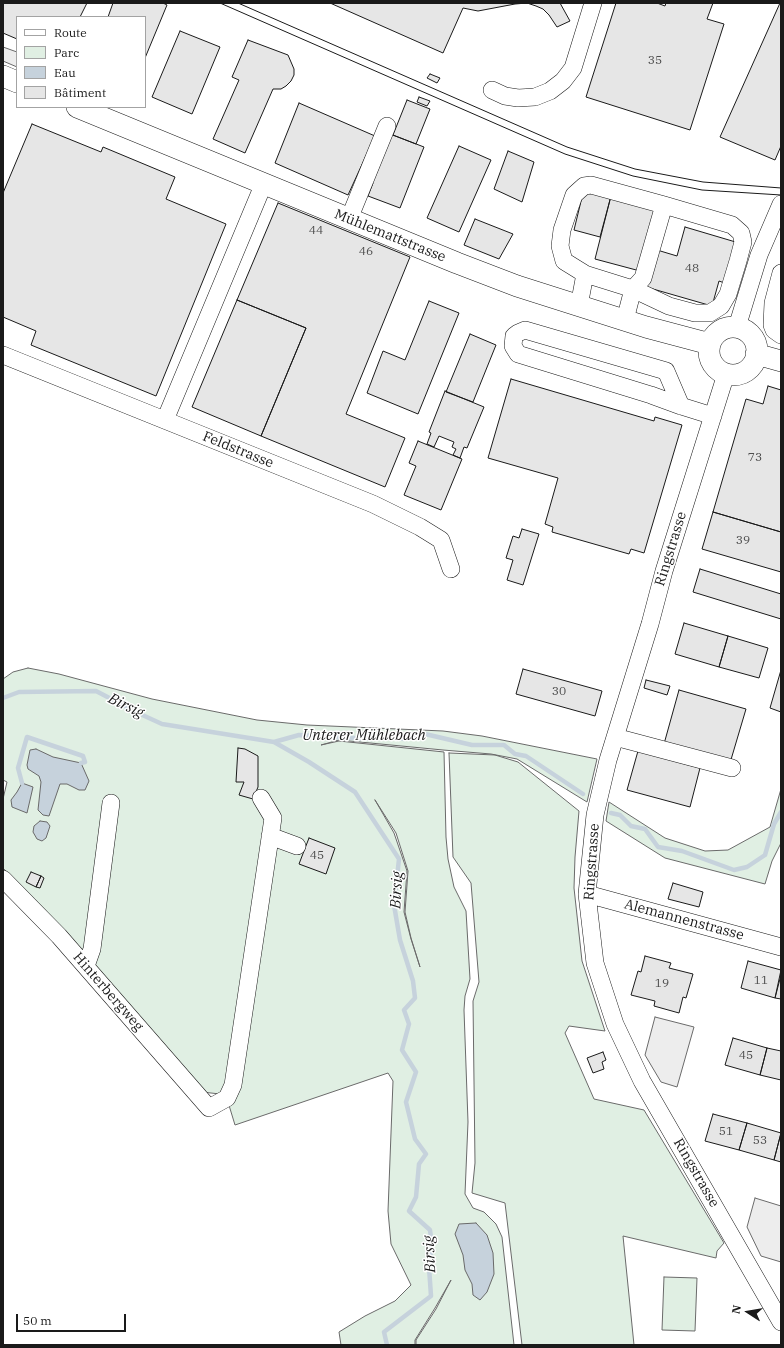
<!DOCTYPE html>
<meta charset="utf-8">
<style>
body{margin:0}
#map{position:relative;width:784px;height:1348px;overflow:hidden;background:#fff;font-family:"IBM Plex Serif",serif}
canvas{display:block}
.frame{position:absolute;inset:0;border:4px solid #1a1a1a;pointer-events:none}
.legend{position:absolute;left:16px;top:16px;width:130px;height:92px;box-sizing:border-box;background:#fff;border:1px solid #a3a3a3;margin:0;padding:5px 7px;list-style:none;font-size:12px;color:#1a1a1a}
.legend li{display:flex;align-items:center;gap:8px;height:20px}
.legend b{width:20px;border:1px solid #a3a3a3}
.north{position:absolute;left:728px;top:1292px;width:40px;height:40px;-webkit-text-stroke:3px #fff;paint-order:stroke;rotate:282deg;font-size:11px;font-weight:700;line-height:16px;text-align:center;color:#1a1a1a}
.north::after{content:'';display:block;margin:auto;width:14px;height:18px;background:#1a1a1a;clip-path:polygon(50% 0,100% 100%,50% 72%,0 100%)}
.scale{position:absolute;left:16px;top:1314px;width:110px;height:18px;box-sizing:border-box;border:2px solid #1a1a1a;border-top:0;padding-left:5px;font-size:12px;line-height:14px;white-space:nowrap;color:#1a1a1a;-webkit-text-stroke:3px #fff;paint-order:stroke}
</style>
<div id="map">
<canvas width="784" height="1348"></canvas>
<div class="frame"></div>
<ul class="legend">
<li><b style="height:5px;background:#fff"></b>Route</li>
<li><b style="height:11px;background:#e0efe3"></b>Parc</li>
<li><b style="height:11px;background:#c6d2dc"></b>Eau</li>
<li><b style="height:11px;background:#e6e6e6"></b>Bâtiment</li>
</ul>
<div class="north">N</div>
<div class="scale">50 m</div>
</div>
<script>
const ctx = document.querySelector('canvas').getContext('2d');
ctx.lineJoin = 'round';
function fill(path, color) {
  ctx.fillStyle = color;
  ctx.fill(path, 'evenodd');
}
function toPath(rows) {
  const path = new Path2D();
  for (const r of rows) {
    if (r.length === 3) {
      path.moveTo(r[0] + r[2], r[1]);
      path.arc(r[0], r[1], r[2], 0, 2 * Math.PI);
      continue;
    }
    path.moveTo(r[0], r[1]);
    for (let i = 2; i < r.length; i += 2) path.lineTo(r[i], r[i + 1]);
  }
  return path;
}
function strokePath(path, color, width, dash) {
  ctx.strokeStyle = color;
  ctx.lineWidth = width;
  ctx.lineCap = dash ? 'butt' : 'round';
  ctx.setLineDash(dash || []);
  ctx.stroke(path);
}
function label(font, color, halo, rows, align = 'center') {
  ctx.font = font + ' "IBM Plex Serif",serif';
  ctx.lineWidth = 3;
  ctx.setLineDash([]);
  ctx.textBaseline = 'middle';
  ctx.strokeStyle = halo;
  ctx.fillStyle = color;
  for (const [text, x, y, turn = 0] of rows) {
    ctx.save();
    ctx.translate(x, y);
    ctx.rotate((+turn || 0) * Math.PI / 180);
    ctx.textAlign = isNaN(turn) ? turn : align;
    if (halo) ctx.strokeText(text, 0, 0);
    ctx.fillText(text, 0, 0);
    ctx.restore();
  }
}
const green = toPath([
 [28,668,59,674,152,699,257,720,307,725,443,731,482,736,597,759,587,802,517,759,491,754,443,750,339,740,321,745,339,741,444,752,446,837,448,859,454,887,466,911,470,979,465,996,464,1010,468,1122,465,1194,473,1208,484,1212,496,1224,502,1237,514,1345,416,1345,416,1340,436,1309,451,1280,435,1308,415,1340,415,1345,341,1345,339,1332,365,1316,395,1301,411,1285,391,1244,388,1211,393,1081,388,1073,235,1125,228,1102,220,1094,202,1092,65,934,3,868,3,799,7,782,3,780,3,679,13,672,28,668],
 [375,800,396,833,408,871,405,912,411,938,420,967,411,939,404,912,407,871,394,833,375,800],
 [449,753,495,755,518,762,579,811,575,857,574,888,582,961,605,1031,569,1026,565,1033,594,1099,644,1110,724,1243,717,1251,716,1258,623,1236,634,1345,522,1345,505,1203,472,1193,475,1163,473,1001,479,982,471,883,453,857,449,753],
 [781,789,781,843,772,861,765,884,665,858,606,821,609,802,665,838,705,851,728,850,770,827,781,789],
 [664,1277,697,1278,695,1331,662,1330,664,1277]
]);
const parking = toPath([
 [3,47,17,52,17,67,3,61,3,47],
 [655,1017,694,1027,677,1087,661,1082,645,1055,655,1017],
 [755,1198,781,1206,781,1262,761,1256,747,1227,755,1198]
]);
const water = toPath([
 [36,749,53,757,81,763,89,781,85,790,79,790,67,784,60,784,49,816,43,815,38,810,41,782,39,776,28,769,27,765,30,750,36,749],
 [22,783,33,787,27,813,12,807,11,800,17,792,22,783],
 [40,821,47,822,50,826,46,838,42,841,37,839,33,832,34,826,40,821],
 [476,1223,487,1235,493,1253,494,1274,487,1292,480,1300,473,1295,472,1284,465,1270,463,1255,455,1234,459,1224,476,1223]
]);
const stream = toPath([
 [3,698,19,692,96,691,138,713,162,724,274,742,309,762,355,792,399,859,394,905,400,940,413,981,415,998,404,1010,409,1024,402,1050,416,1072,406,1102,415,1139,426,1154,419,1164,416,1197,409,1211,430,1230,432,1246,429,1267,431,1296,384,1332,387,1345],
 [274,742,299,735,372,739,390,735,404,739,425,734,472,745,504,745,515,754,526,756,583,794],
 [22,783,18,768,27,737,83,756,85,762,81,763],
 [611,813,620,815,631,826,645,829,658,847,682,851,734,870,747,867,765,855,774,824,781,812]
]);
const building = toPath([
 [3,3,87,3,80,17,17,17,17,39,3,33,3,3],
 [113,3,163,3,167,5,145,58,145,17,108,17,113,3],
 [330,3,560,3,570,21,557,27,549,15,543,9,536,6,527,3,515,4,478,11,463,8,443,53,330,3],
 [616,3,657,3,665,6,666,3,713,3,707,19,724,24,690,130,586,97,616,3],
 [780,3,781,3,781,146,775,160,720,137,780,3],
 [180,31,220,47,192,114,152,97,180,31],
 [248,40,288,55,294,69,294,75,291,81,286,86,281,89,273,89,245,153,213,139,239,80,232,77,248,40],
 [430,74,440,78,437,83,427,78,430,74],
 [419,97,430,101,427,106,417,102,419,97],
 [407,100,430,109,416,144,393,135,407,100],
 [299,103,375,136,348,195,275,163,299,103],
 [32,124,101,152,103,147,175,177,166,199,226,224,156,396,31,345,36,331,3,317,3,193,32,124],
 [390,134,424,147,400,208,368,196,373,183,372,182,390,134],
 [459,146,491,160,459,232,427,218,459,146],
 [508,151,534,162,522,202,494,189,508,151],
 [584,189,611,196,600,237,574,230,584,189],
 [611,196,656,207,640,271,595,259,611,196],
 [278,203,410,257,346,414,405,438,385,487,261,436,306,328,237,300,278,203],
 [475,219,513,234,499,259,464,245,475,219],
 [685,227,739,243,727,284,719,281,712,306,646,287,657,250,677,256,685,227],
 [237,300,306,328,261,436,192,407,237,300],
 [429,301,459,313,418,414,367,393,383,351,405,360,429,301],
 [470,334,496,345,473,402,446,392,470,334],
 [511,379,654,421,655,417,682,425,644,553,631,549,629,554,552,532,553,527,545,524,558,478,488,458,511,379],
 [768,386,781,390,781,532,713,512,746,399,763,404,768,386],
 [445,391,484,407,467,448,464,447,460,458,453,455,456,449,452,447,454,442,439,436,434,447,427,444,431,433,429,432,445,391],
 [418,441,462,459,441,510,404,495,416,466,409,463,418,441],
 [713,512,781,532,781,572,702,549,713,512],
 [522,529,539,534,523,585,507,580,513,560,506,558,513,536,519,538,522,529],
 [700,569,781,594,781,619,693,592,700,569],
 [684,623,728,636,719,667,675,654,684,623],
 [728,636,768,648,759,678,719,667,728,636],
 [523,669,602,691,595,716,516,694,523,669],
 [781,670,781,712,770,708,781,670],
 [646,680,670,686,667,695,644,688,646,680],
 [679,690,746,709,730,763,664,744,679,690],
 [238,748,245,749,258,756,258,787,253,799,239,795,244,782,236,782,238,748],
 [638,751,700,768,690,807,627,790,638,751],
 [309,838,335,848,326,874,299,864,309,838],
 [31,872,41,876,36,887,26,882,31,872],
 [41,876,44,878,40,888,36,887,41,876],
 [673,883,703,892,699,907,668,899,673,883],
 [645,956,671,963,669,968,693,974,686,998,683,997,679,1013,654,1006,655,1001,631,995,638,971,641,972,645,956],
 [748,961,781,970,775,998,741,988,748,961],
 [781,975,781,999,775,998,781,975],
 [733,1038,767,1048,760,1075,725,1065,733,1038],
 [767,1048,781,1051,781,1080,760,1075,767,1048],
 [603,1052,606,1060,602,1062,604,1069,593,1073,587,1058,603,1052],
 [713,1114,747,1123,739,1150,705,1141,713,1114],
 [747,1123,781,1133,774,1160,739,1150,747,1123],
 [781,1133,781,1162,774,1160,781,1133]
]);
const minor = toPath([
 [492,90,505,96,518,98,535,97,550,91,563,81,573,68,593,3],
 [349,219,387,126],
 [781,273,773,303,772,325,774,330,781,335],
 [585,274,633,289,643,278,664,205],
 [579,306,585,274,564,261,560,246,562,230,574,195,584,186,591,185,664,205,732,225,741,233,743,242,738,261,728,294,721,306,710,313,695,313,669,306,633,289,625,320],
 [737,327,759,255,781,204],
 [3,355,373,504,420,527,441,540,451,569],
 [726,374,664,571,650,624,608,760,595,815,587,894,595,963,615,1024,642,1081,781,1322],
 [681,406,666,371,525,330,518,333,514,336,513,346,518,354,651,395,681,406,713,416],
 [165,420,264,183],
 [615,737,732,768],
 [270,836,297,846],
 [3,879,59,936,209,1108,227,1098,233,1085,273,818,261,798],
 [587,894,781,947],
 [86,966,92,949,111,803]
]);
const major = toPath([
 [3,76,17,82],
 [77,107,457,263,517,286,646,327,710,344],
 [733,351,24],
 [756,354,781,361]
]);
const tram = toPath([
 [220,3,565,154,633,176,702,190,781,195],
 [238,3,567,147,635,169,703,182,781,188]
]);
const numberNames = [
 ["35",655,61],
 ["44",316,231],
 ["46",366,252],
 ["48",692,269],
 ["73",755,458],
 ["39",743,541],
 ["30",559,692],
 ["45",317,856],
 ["11",761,981],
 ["19",662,984],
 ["45",746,1056],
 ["51",726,1132],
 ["53",760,1141]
];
const streetNames = [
 ["Mühlemattstrasse",390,236,22],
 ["Feldstrasse",238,450,22],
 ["Ringstrasse",671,549,-73],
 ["Ringstrasse",592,862,-86],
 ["Alemannenstrasse",684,920,15],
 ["Hinterbergweg",108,992,49],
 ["Ringstrasse",696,1173,60]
];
const waterNames = [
 ["Birsig",126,706,26],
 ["Unterer Mühlebach",364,736],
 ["Birsig",397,890,-87],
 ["Birsig",430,1254,-93]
];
fill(green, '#e0efe3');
strokePath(green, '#6a6a6a', 1);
fill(parking, '#ededed');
strokePath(parking, '#6a6a6a', 1);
fill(water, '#c6d2dc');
strokePath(water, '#6a6a6a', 1);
strokePath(stream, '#c6d2dc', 4.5);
fill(building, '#e6e6e6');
strokePath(building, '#1a1a1a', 1);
strokePath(minor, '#1a1a1a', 18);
strokePath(major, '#1a1a1a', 22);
strokePath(minor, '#fff', 17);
strokePath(major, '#fff', 21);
strokePath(tram, '#1a1a1a', 1);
label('12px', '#4d4d4d', null, numberNames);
label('14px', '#1a1a1a', '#fff', streetNames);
label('italic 15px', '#1a1a1a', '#fff', waterNames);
</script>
